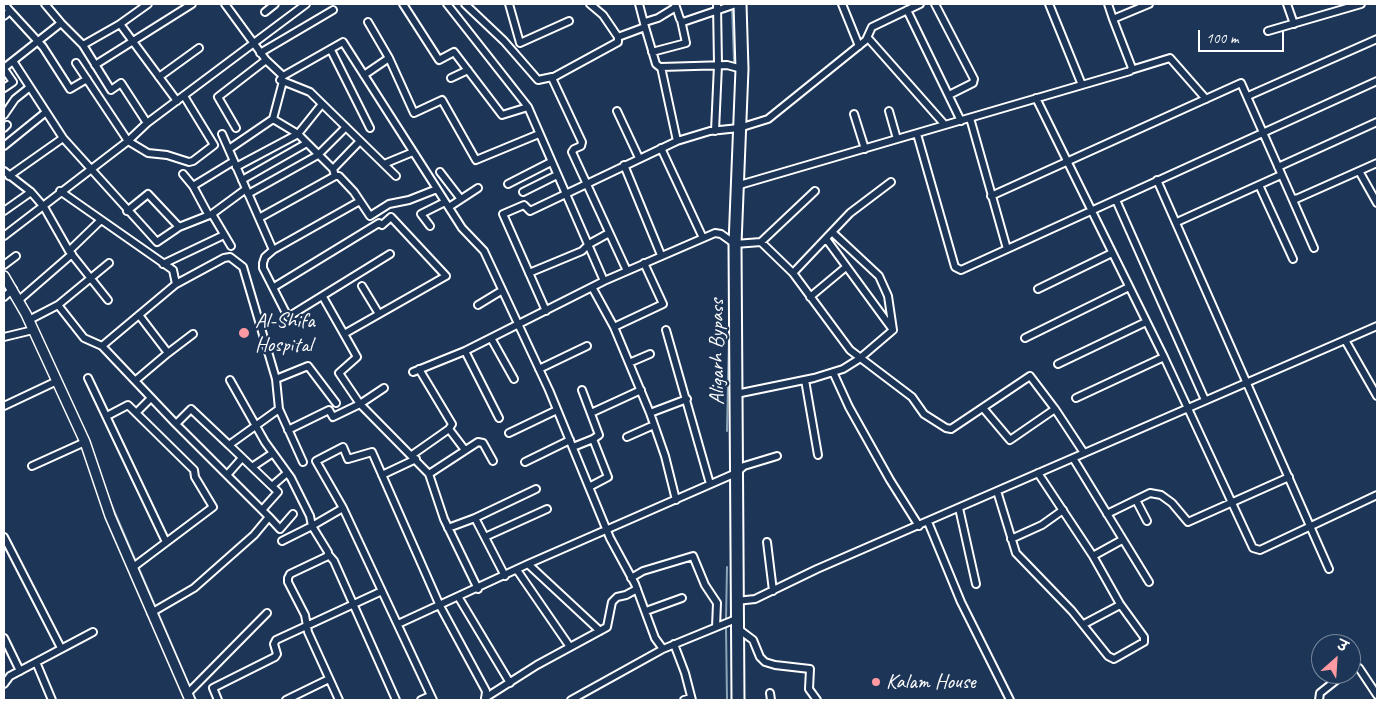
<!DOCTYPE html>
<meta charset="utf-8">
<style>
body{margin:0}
#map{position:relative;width:1381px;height:704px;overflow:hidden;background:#1d3557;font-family:Caveat,"Playpen Sans Deva",sans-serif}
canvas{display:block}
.frame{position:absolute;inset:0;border:5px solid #fff;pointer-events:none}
.north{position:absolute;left:1311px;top:634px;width:50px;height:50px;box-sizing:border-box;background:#1d3557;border:1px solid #77869a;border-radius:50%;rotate:26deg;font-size:14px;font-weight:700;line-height:20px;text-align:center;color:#fff}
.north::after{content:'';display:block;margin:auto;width:18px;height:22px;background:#ff9aa2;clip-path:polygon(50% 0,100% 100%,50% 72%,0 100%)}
.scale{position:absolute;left:1198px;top:30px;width:86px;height:22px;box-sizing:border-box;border:2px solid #fff;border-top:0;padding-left:6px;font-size:15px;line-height:18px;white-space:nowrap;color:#fff;-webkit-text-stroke:4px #1d3557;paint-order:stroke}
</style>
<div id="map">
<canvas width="1381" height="704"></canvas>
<div class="frame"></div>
<div class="north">उ</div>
<div class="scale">100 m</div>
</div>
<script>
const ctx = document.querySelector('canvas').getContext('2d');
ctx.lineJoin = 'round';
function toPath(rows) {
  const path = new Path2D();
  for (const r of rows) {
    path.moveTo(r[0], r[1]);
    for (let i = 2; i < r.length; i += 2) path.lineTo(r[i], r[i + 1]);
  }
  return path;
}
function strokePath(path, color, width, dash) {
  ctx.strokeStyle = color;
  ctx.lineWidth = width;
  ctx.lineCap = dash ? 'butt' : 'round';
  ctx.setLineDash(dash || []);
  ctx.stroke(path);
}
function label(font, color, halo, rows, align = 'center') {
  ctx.font = font + ' Caveat,sans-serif';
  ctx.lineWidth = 4.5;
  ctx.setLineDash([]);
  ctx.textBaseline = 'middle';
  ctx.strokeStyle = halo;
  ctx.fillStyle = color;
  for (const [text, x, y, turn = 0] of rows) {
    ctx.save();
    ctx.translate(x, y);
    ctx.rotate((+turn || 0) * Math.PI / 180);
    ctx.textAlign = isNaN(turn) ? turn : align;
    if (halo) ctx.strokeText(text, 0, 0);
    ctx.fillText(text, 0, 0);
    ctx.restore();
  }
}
const stream = toPath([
 [732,6,734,61],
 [727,431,730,289],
 [106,492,190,687],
 [726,619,727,567],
 [726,628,727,700],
 [192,692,196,700]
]);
const street = toPath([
 [45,4,61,23],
 [225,4,266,60,283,76,280,80,310,92,396,176],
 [403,4,439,60,454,52,502,115,528,107],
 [447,4,528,107,604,281],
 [465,4,504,41,538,80,552,77],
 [509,4,520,43,569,21],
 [590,4,603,15,618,37,618,42,552,78,582,142,581,146,574,149,572,152,627,271],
 [675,4,680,19,683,22,736,4],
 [842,4,859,46],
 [935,4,974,79,973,83,949,95],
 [1049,4,1082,85],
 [1108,4,1113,19],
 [1287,4,1294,24],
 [907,10,961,121],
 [10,11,43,47,70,89,87,79],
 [265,12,275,4],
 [4,16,10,11,4,4],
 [368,22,389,58],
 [645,22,658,18,676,7],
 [120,24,148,4],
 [645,27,656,64,661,68],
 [1268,31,1361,4],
 [618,37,645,27,639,4],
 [868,38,945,125],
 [83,45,120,24,177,101],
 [331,50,370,128],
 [652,52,686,43,681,20],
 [260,53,333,10],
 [13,61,63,138],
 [76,63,128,141,148,153,167,155,189,162,193,161,214,145,184,96],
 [95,65,192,4],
 [4,68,61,23,83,45,111,90,121,83,147,123],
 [4,69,13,82,4,88],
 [1131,70,1170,58,1206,99],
 [364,75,389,58,414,113,442,100,476,160,539,134],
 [283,76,343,42,462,228,484,251,549,390,610,538,635,584,655,638,663,649],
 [159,77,199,48],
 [451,78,468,70],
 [1248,96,1377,39],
 [1036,98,1164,357,1253,548,1260,550,1377,495],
 [617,111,639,158],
 [889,111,897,139],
 [854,114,865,149],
 [4,115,15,99,30,87],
 [970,118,1007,249],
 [273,119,298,134,333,169,335,176,339,176,354,192,370,216,389,204,409,200,437,189],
 [4,128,7,125],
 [236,128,218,97,266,60],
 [715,131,718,65,717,4],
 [222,134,273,250,265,257,263,263,263,268,288,317,390,254],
 [917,134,955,267,961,270,1377,81],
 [677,141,661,67,727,65,742,69],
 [4,146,46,112],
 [661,148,703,238],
 [229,149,273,119,283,81],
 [384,164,413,152],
 [624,165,661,255],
 [236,167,298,134,322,104],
 [1278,167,1377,122],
 [333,169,360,141],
 [4,171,31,192,44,207,69,251,108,300],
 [1359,171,1377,203],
 [440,172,460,198],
 [183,174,193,186,208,214],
 [9,176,63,138,157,242,179,227,212,214,231,246],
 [242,180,307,143],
 [1157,180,1329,569],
 [508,184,551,162],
 [1259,185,1293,259],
 [193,186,234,161],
 [736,186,1130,71,1132,68,1113,19,1149,4],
 [60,191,173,270,176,284,102,346,176,424,269,517],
 [523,192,557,175],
 [248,194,318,155,346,127],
 [991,196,1241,83,1292,198,1296,199,1377,163],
 [1292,198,1314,248],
 [1116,200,1205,400],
 [449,207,478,188],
 [4,211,31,192],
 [127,211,148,194,179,227],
 [212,214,246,189],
 [259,218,335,176],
 [1177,222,1281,175],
 [430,226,421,214,445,202],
 [4,236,128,141,147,123,306,4],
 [827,240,893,330],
 [761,242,793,273,850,350,912,397,924,414,946,428,951,429,1030,376,1055,409,1084,453],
 [273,250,360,201],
 [69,251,101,220],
 [163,264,224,235],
 [4,265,16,256],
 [529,273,582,251,589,244,609,233],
 [793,273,850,213,891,182],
 [176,284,224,258,230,257,243,267,276,379,279,409,303,462],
 [362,286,379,314],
 [274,287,379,223,382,225,391,217,446,276,344,334,357,357,339,373,360,404,429,474,444,519,478,589],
 [592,287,614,327,650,413,665,456,676,500],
 [1038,289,1112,253],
 [4,297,13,289],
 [323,297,344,334],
 [810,297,846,267],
 [19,300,72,254],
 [58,305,84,338,102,346],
 [478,305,501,291],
 [546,311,503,214,524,205,530,211,677,141,710,131,739,128,768,119,866,40,872,27,920,4],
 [139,315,168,353,193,334],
 [29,320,58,305,109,263],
 [614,327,663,304,644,263],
 [666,330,710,484],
 [4,337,33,330],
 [491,338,514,379],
 [1025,338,1129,287],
 [1345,340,1377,326],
 [465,351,499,418],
 [629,363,650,354],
 [1058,364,1146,322],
 [539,369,587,346],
 [413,372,465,351,604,281,715,233,721,234,735,244,761,242,815,191],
 [833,372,849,407,890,480,919,526],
 [88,378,166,542],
 [276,379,308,366,336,403],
 [136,380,168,353],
 [230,380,265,442,291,478,310,516,312,526,282,541],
 [805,380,818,455],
 [582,390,599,435,593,439,608,477,589,487],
 [736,394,814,378,843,369,859,359,893,330,888,296,879,276,833,233],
 [1076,398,1164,357],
 [4,406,57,381],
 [983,408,1010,440,1055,409],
 [136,413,151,398],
 [591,413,641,390],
 [650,413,687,399],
 [107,416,128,405,194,470,195,477,213,507,132,568],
 [176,424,191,409,229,445,279,409],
 [449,429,465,450],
 [288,430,329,410,333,417,360,404,384,388],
 [509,433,557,410],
 [627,437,654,425],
 [229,445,278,492,262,510],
 [573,447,593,439],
 [412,455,449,429,452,424,419,369],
 [1073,458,1149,582],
 [525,462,570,440],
 [32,466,85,442],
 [252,467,273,453],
 [429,474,478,442,483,443,493,461],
 [227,475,242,458],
 [382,475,416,459],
 [272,486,287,473],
 [997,491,1016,553,1072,611,1108,656,1114,659,1144,642,1144,637,1120,604,1093,556,1038,473],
 [1136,500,1147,521],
 [959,508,976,584],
 [1107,514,1150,493,1161,495,1172,503,1188,522,1289,477],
 [475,518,536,489],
 [928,522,961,602,1010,700],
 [448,528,475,518,505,576],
 [4,537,61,648],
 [485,537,547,509],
 [1011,539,1042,525,1063,510],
 [767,542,773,591],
 [328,554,334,561,396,700],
 [1093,556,1122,540],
 [528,564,600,631],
 [517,570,570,647],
 [631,578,643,571,693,556,705,585,717,603,716,627],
 [459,598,510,683],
 [736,601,755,599,817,569,1345,340,1377,396],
 [646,611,682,598],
 [151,613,194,588,254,535,269,517,280,529,293,514],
 [398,624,528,564,736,473,744,466,777,456],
 [1084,624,1120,605],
 [737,628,753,640,760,657,765,662,775,665,810,669,809,689,817,700],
 [4,638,20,671],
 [674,644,685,673,692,700],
 [36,662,52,700],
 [1351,668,1359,668,1377,695],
 [4,684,10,676,93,632],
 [770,693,771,700],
 [187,694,267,613],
 [485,698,537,665,607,627,612,602,617,597,626,595,637,589],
 [218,700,213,688,275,657,277,654,274,644,276,640,382,591],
 [286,700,329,679],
 [339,700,308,632,305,615,288,582,288,578,290,574,328,556,328,552,312,526,343,508],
 [421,700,430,696],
 [433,700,343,508,316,461,343,447,348,459,372,452,440,606,486,691,485,700],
 [571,700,663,649,736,619],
 [684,700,691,698],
 [1319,700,1320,693,1344,674]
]);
const secondary = toPath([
 [4,276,26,314,85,442,110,516,190,700]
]);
const highway = toPath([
 [738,700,735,244,742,69,740,4]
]);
const markers = [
 [244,333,6,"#ff9aa2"],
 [876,682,5,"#ff9aa2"]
];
const poiNames = [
 ["Al-Shifa",255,321],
 ["Hospital",255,345],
 ["Kalam House",886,682]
];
const streetNames = [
 ["Aligarh Bypass",717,352,-90]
];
strokePath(stream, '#8ca5b8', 2);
strokePath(street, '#fff', 10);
strokePath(secondary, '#fff', 12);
strokePath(highway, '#fff', 15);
strokePath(street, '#1d3557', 6);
strokePath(secondary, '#1d3557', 9);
strokePath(highway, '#1d3557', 11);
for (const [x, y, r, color] of markers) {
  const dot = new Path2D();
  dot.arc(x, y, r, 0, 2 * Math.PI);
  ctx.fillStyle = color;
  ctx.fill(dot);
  strokePath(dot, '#1d3557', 2);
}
label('21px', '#fff', '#1d3557', poiNames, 'left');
label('21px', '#fff', '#1d3557', streetNames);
</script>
